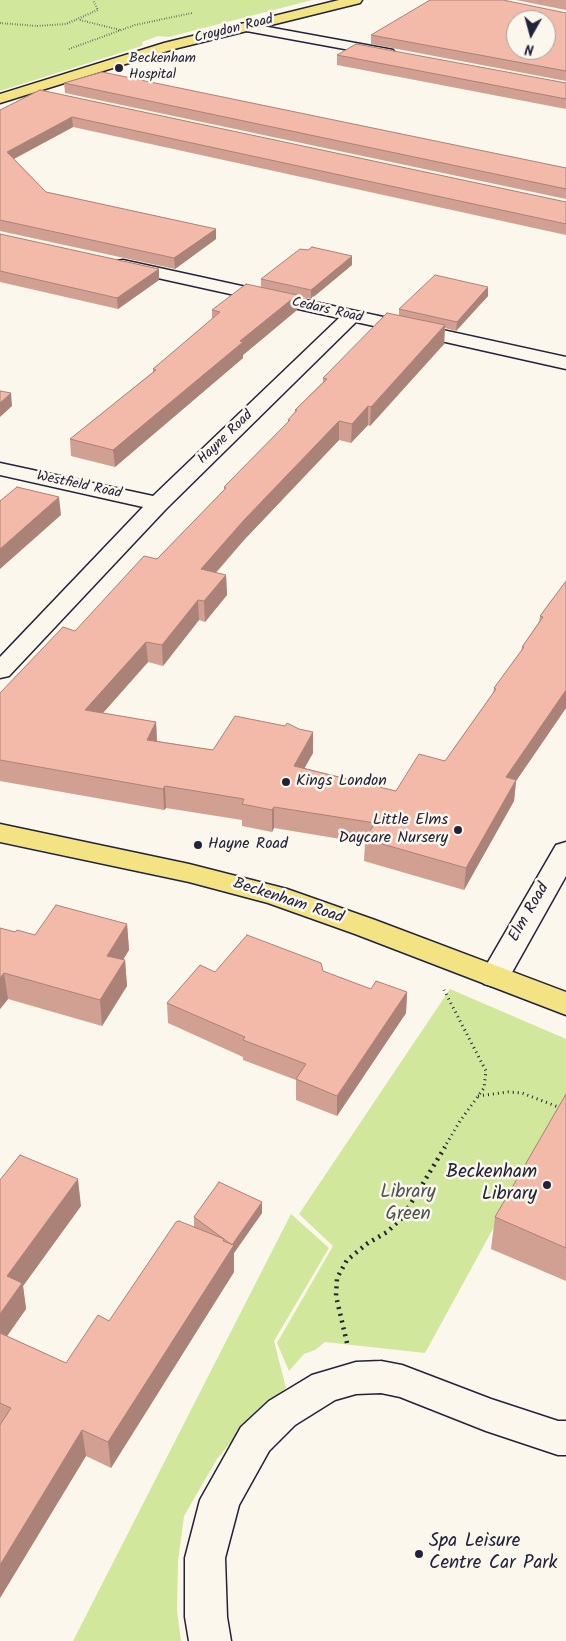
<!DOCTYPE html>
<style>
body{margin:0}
#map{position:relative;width:566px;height:1641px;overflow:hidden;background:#fbf7ec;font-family:Kalam,sans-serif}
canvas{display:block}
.north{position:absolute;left:506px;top:10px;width:50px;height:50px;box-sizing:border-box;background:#fbf7ec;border:1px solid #a4a2a5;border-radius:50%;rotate:187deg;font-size:14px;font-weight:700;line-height:20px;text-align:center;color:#22223b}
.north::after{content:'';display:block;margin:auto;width:18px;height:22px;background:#22223b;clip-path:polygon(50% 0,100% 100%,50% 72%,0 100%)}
</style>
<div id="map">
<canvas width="566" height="1641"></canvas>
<div class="north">N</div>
</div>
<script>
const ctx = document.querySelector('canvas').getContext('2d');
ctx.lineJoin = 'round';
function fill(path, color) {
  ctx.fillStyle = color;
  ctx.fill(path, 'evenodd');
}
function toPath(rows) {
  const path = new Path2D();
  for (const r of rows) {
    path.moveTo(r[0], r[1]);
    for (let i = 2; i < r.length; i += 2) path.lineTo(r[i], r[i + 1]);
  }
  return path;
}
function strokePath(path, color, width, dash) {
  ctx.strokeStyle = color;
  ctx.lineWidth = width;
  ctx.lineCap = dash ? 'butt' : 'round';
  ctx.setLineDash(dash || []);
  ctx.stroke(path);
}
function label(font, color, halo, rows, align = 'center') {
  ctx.font = font + ' Kalam,sans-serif';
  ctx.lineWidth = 5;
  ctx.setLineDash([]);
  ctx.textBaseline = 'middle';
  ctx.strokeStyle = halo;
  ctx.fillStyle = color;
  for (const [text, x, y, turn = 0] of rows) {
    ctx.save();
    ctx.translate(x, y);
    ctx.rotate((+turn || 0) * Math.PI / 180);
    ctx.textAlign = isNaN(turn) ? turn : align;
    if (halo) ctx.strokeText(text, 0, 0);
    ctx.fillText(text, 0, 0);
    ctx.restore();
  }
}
const green = toPath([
 [0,0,312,0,169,37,158,36,142,42,143,45,139,47,0,91],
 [450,989,566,1039,566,1102,563,1101,425,1353,325,1342,315,1350,304,1354,289,1371,277,1343,333,1246,299,1214],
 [291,1214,329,1248,274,1341,286,1388,254,1414,217,1459,184,1516,178,1561,177,1611,181,1641,73,1641]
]);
const pathFar2 = toPath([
 [80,20,120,30],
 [0,23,37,26,66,24,98,10,93,0],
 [69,49,135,25,192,13]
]);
const pathFar1 = toPath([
 [478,1096,508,1092,522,1093,566,1110],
 [444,1148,460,1121,484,1088,486,1071,444,990]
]);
const path = toPath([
 [347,1343,336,1296,337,1278,347,1260,368,1243,387,1232,402,1218,445,1147]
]);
const minor = toPath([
 [246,23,388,49,393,50,395,53,393,56,388,57,241,30,239,27,241,24,246,23],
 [123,260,566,357,566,369,356,322,166,509,9,676,0,678,0,657,143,507,0,475,0,463,153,496,339,318,117,269,114,265,117,261,123,260],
 [566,842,566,876,510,976,506,984,495,987,484,984,480,976,556,845,566,842],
 [381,1361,402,1365,491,1399,558,1421,566,1421,566,1455,558,1455,486,1431,400,1397,381,1393,356,1394,335,1400,295,1425,269,1451,239,1505,225,1558,227,1617,231,1641,189,1641,185,1617,185,1558,200,1500,241,1427,269,1401,312,1375,356,1362,381,1361]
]);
const primary = toPath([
 [339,0,362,0,360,3,174,49,0,103,0,94,164,43,339,0],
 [0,824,189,864,287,889,375,920,566,992,566,1015,355,934,268,903,189,882,0,842,0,824]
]);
const wall = toPath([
 [516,0,566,0,566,10],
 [566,13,566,81,371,44,371,35],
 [337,55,566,83,566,109,337,65],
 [64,83,566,168,566,199,65,93],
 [40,90,566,202,566,235,73,127,14,159,46,192,216,229,216,239,175,269,0,231,0,110],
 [0,234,159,269,159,280,118,309,0,282],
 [352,265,311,299,297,296,297,310,243,355,243,358,115,467,71,456,70,439,153,372,153,369,212,319,212,310,261,287,261,279],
 [488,287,488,296,456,331,445,328,444,344,370,426,368,425,351,443,339,440,244,540,216,573,226,575,227,595,205,622,199,620,163,666,148,662,103,713,156,722,157,741,213,750,313,753,304,768,396,791,445,761,493,693,494,688,521,651,522,647,539,622,540,616,566,581,566,708,516,781,514,801,464,890,364,861,365,843,274,828,272,832,242,826,242,820,166,808,164,810,0,781,0,693,75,631,157,559,224,490,224,487,288,423,288,420,295,412,295,410,323,382,323,378,399,315,399,309],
 [127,924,129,950,123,960,125,960,127,986,102,1026,8,999,0,1009,0,928,15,932,35,935],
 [323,971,371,989,407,992,406,1013,337,1116,296,1100,296,1080,243,1060,243,1057,168,1023,167,1003,215,972],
 [566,1094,566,1281,491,1249,495,1217],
 [0,1180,81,1206,23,1286,26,1309,7,1336,66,1363,109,1321,194,1227,194,1217,262,1202,262,1213,234,1253,234,1272,111,1468,86,1456,0,1598]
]);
const shadedWall = toPath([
 [72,117,73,127,8,162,7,152],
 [216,229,216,239,175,269,174,258],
 [352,256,352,265,311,299,311,290],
 [159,269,159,280,118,309,117,298],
 [488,287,488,296,456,331,457,322],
 [297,295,297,310,243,355,243,358,115,467,113,450,240,341],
 [445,325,444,344,370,426,371,407],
 [11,393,12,406,0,417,0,403],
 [368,406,368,425,351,443,352,424],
 [339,421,339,440,244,540,201,589,201,569,244,520],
 [59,497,61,515,0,569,0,549],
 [226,575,227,595,205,622,204,601],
 [198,600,199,620,163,666,162,645],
 [146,642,148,662,87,731,85,710],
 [566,690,566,708,516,781,514,801,464,890,466,868,506,777],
 [156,722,157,743,147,740],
 [313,732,313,753,294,787,294,766],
 [165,786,166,808,164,810,163,789],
 [274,807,274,828,272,832,272,810],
 [127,924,129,950,109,982,107,956],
 [125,960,127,986,102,1026,100,1000],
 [4,973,8,999,0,1009,0,978],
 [407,992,406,1013,337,1116,337,1096],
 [78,1179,81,1206,23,1286,26,1309,0,1346,0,1314,7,1276],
 [262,1202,262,1213,234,1253,234,1272,111,1468,108,1442,224,1239,225,1260,232,1245],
 [82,1430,86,1456,0,1598,0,1565]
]);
const building = toPath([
 [430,0,503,0,566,13,566,71,371,35,430,0],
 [516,20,546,20,546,50,516,50,516,20],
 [356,44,566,83,566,99,337,55,356,44],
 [102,72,566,168,566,189,64,83,102,72],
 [40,90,566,202,566,224,72,117,7,152,46,192,216,229,174,258,0,220,0,110,40,90],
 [0,234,159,269,117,298,0,271,0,234],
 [312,247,352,256,311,290,261,279,300,249,308,250,312,247],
 [435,275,488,287,457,322,399,309,435,275],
 [246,284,297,295,240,341,243,342,113,450,70,439,156,370,153,369,220,312,212,310,246,284],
 [387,313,445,325,371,407,368,406,352,424,339,421,244,520,201,569,226,575,204,601,198,600,162,645,146,642,85,710,156,722,147,740,213,750,235,716,285,726,287,723,299,729,313,732,294,766,396,791,419,754,445,761,496,689,494,688,524,647,522,647,543,617,540,616,566,581,566,690,506,777,516,780,466,868,365,839,375,823,274,807,272,810,242,804,244,799,165,786,163,789,0,760,0,693,63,627,75,631,144,556,157,559,226,488,224,487,290,420,288,420,297,410,295,410,327,379,323,378,387,313],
 [0,391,11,393,0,403,0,391],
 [17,487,59,497,0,549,0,501,17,487],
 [56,905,127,924,107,956,125,960,100,1000,4,973,0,978,0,928,15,932,17,930,35,935,56,905],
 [247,935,321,963,323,971,371,989,376,981,407,992,337,1096,296,1079,306,1064,243,1040,245,1037,167,1003,200,965,215,972,247,935],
 [566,1094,566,1248,495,1217,566,1094],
 [20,1155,78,1179,7,1276,22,1283,0,1314,0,1180,20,1155],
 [219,1182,262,1202,232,1245,194,1217,219,1182],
 [179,1221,224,1239,223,1241,234,1245,108,1442,82,1430,0,1565,0,1425,11,1408,0,1403,0,1333,66,1363,98,1315,109,1321,176,1222,179,1221]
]);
const markers = [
 [119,68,5,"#22223b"],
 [286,782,5,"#22223b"],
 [458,830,5,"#22223b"],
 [198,845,5,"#22223b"],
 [547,1185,5,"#22223b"],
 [419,1554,5,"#22223b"]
];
const farStreetnames = [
 ["Croydon Road",234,30,-14],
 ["Cedars Road",327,311,13],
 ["Hayne Road",226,438,-44],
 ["Westfield Road",79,486,12]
];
const farPoinames = [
 ["Beckenham",129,60],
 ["Hospital",129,76]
];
const poiNames = [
 ["Kings London",296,782],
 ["Little Elms",448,821,"right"],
 ["Daycare Nursery",448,839,"right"],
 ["Hayne Road",208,845]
];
const streetNames = [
 ["Beckenham Road",288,902,18],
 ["Elm Road",530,913,-60]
];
const nearPoinames = [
 ["Beckenham",537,1174],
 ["Library",537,1196],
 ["Spa Leisure",429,1543,"left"],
 ["Centre Car Park",429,1565,"left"]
];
const nearParknames = [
 ["Library",408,1194],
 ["Green",408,1216]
];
fill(green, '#d1e79c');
strokePath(minor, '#22223b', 3);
strokePath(primary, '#22223b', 3);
strokePath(pathFar2, '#22223b', 2, [0.5, 2]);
strokePath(pathFar1, '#22223b', 3, [1, 4]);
strokePath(path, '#22223b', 4.5, [2, 5]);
fill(minor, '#fbf7ec');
fill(primary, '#f4e382');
fill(wall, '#d1a092');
fill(shadedWall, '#aa8277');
fill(building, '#f3baaa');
strokePath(building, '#aa8277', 1);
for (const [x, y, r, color] of markers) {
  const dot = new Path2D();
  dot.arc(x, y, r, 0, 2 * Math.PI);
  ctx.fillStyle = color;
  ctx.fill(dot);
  strokePath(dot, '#fbf7ec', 2);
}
label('14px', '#22223b', '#fbf7ec', farStreetnames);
label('14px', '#22223b', '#fbf7ec', farPoinames, 'left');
label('16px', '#22223b', '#fbf7ec', poiNames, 'left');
label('16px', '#22223b', '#fbf7ec', streetNames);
label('19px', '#22223b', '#fbf7ec', nearPoinames, 'right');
label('19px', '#4e5353', '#fbf7ec', nearParknames);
</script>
